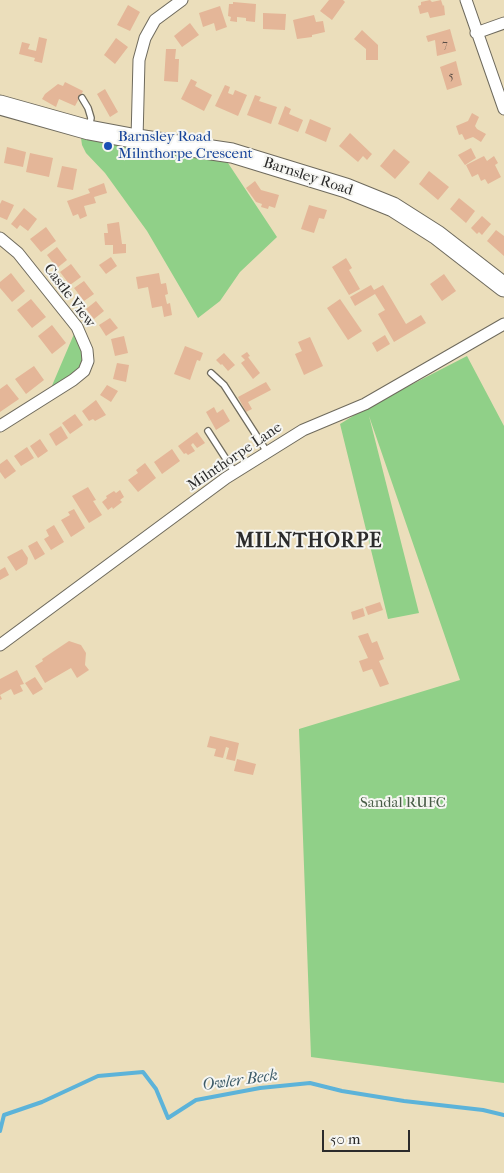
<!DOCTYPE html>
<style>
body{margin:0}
#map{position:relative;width:504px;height:1173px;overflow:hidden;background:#ebdebb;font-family:"IM FELL French Canon",serif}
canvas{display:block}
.scale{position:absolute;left:322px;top:1130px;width:88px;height:22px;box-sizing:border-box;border:2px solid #2b2b2b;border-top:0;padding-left:6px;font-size:15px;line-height:18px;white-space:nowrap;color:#2b2b2b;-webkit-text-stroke:4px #f6f6f2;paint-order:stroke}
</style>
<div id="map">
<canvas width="504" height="1173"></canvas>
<div class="scale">50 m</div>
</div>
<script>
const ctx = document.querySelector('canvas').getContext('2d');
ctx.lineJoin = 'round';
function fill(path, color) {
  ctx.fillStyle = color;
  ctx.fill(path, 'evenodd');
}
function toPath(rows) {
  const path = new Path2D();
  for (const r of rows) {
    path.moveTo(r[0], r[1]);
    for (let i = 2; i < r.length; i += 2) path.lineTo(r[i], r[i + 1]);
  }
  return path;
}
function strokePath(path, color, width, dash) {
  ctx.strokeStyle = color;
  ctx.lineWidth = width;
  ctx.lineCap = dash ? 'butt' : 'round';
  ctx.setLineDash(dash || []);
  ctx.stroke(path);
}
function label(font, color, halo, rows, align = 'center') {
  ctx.font = font + ' "IM FELL French Canon",serif';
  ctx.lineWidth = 4;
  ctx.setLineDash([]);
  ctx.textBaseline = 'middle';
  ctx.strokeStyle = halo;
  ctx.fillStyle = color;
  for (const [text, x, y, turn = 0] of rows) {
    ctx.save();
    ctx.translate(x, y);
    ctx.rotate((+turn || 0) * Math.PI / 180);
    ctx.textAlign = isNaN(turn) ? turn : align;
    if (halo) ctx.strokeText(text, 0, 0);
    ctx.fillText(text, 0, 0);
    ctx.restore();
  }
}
const green = toPath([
 [81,138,228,161,228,163,277,237,240,272,220,301,198,318,147,231,105,173,86,153,82,145],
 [77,327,88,361,48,395],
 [467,356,504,426,504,1083,311,1057,299,729,460,680,369,416,419,613,388,619,340,424,366,408]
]);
const stream = toPath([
 [0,1131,4,1115,42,1102,98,1076,143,1072,156,1089,168,1118,196,1100,260,1088,310,1083,342,1091,404,1101,483,1110,504,1115]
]);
const building = toPath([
 [329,0,343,0,345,2,332,20,320,11],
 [430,0,432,2,441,0,443,6,444,5,445,15,430,18,428,12,420,14,418,6,421,5,421,2],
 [233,2,256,4,255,22,246,21,246,18,237,17,237,22,230,21,231,17,228,16,229,4,233,4],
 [128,5,140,12,130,31,117,25],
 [220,6,227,27,216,31,214,23,203,27,199,13],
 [263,13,286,14,285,30,263,29],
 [314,15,316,22,323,21,325,32,312,35,312,37,297,39,293,20],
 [190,23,199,35,182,47,174,36],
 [450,29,456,51,437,56,435,40,428,42,426,36],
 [362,30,378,45,378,60,366,60,366,49,354,39],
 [39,37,47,39,42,63,34,61,35,58,19,54,22,42,30,44,28,49,36,51],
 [116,38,128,47,115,64,104,55],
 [166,49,176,49,175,59,179,59,178,82,164,81],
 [456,61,462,85,447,90,440,67],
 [191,79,197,82,195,86,212,95,204,111,181,99],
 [65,82,83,91,75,106,59,99,56,107,42,99,45,94,58,84,63,86],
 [225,85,230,87,228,93,233,95,235,90,247,95,238,116,215,106],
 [105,89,118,112,110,117,97,94],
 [255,95,261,97,259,101,277,107,271,124,247,115],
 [285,106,291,109,289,114,303,120,298,132,278,124],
 [472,113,479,117,475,126,477,129,486,134,481,142,473,137,465,140,462,134,459,135,456,126,468,121],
 [310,119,331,128,326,142,305,133],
 [350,133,372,154,367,160,363,156,358,162,339,146],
 [7,147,26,152,23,167,4,163],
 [471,148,476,158,465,165,458,155],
 [394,149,410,162,395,179,380,166],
 [30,153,53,158,49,177,26,172],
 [484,156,487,161,494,156,498,163,495,165,501,177,488,184,485,179,481,181,478,174,472,177,466,165],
 [62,166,77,169,73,190,57,187],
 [429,171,449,187,438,200,419,184],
 [255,181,261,190,279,195,275,208,269,206,268,209,261,207,262,204,256,202,246,188],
 [104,183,107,193,94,197,96,203,84,206,87,216,80,219,78,214,73,216,67,201,90,193,88,189],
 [459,198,475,211,466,223,450,209],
 [2,200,14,205,7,220,0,217,0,204],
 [309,205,327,210,324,219,319,218,314,233,301,229],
 [24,208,37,219,28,231,20,225,17,229,11,224],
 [482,216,491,224,482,235,479,232,477,234,471,228],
 [119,222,122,244,126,244,126,253,113,254,113,245,105,245,104,233,108,233,107,224],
 [46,227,56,241,41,252,30,239],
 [496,230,504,236,504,256,487,241],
 [57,247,67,260,57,268,47,255],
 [111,257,117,266,106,274,99,265],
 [346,258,352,268,349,270,360,289,349,295,332,267],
 [71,264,81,277,70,285,60,272],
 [11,273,25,291,12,302,0,288,0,282],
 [159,273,161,284,166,283,168,294,165,295,167,304,170,303,172,315,164,317,162,306,152,308,148,287,138,289,136,277],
 [444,274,456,291,442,301,430,284],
 [84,281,94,294,84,301,74,288],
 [371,285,374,290,383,285,406,324,421,315,426,323,394,342,378,314,385,310,375,294,355,306,350,297],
 [31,299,46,317,32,328,17,310],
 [340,299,362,331,348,340,327,308],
 [96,301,104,311,94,319,86,309],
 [110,318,118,328,106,336,99,325],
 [52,325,66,343,52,354,38,336],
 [385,335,390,344,377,352,372,343],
 [124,336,128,353,115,356,111,339],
 [310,337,323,366,304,375,295,354,302,351,298,342],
 [185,346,203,353,200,361,197,360,190,380,174,374],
 [247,352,250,356,248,357,260,373,253,379,241,363,245,360,241,356],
 [224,353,235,365,228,371,222,364,221,365,216,360],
 [117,363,129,365,126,382,113,379],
 [34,366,44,380,26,394,15,379],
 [266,382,271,390,248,402,252,409,246,412,238,397],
 [7,384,19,399,0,412,0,389],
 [107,385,118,391,111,402,100,395],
 [96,400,106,415,95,421,93,419,89,421,82,411],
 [214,407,217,413,223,409,230,421,216,430,206,412],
 [75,414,83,425,70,434,62,423],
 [61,426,68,438,56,446,49,434],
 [197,432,205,443,197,448,193,443,191,445,195,451,188,455,186,453,184,454,178,446],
 [40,439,48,451,38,458,30,446],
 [27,447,34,458,21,466,14,456],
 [172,449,180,461,162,474,154,462],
 [7,459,16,471,5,479,0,472,0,464],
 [145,463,156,478,138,492,128,480,138,473,136,470],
 [88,487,96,500,93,501,102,515,89,523,72,496],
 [120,490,124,497,120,500,122,502,113,509,112,507,108,510,102,502,107,498,106,496,114,491,116,493],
 [74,509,85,528,71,537,61,520,70,515,68,512],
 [54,525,64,542,51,550,44,539,49,536,46,530],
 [37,541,45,554,35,560,28,546],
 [22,549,28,558,27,564,16,571,7,557],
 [5,567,9,575,0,580,0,570],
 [380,602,383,610,368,615,365,607],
 [363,608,365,616,353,620,351,612],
 [368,633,372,643,377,641,384,659,379,661,389,684,380,687,372,669,363,672,359,661,368,658,358,636],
 [69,641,81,645,86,653,85,665,89,670,77,678,71,668,45,683,35,666,43,661,42,659],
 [17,670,24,684,20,685,23,691,14,695,11,689,0,695,2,699,0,700,0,679],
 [35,677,43,689,33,695,25,683],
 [210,736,239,743,235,761,226,759,229,748,226,747,223,758,214,756,216,749,207,747],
 [237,759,256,764,253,775,234,771]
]);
const lane = toPath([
 [82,98,88,108,91,118,89,128],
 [211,373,224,385,267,452],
 [208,431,235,473]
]);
const street = toPath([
 [466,0,504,109],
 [476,33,504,23],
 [137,139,139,60,145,38,155,20,182,0],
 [0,238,18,253,77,327,87,350,88,361,84,371,73,380,0,426],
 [0,645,226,478,303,430,365,404,504,324]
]);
const primary = toPath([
 [0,105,89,130,137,139,232,153,346,188,393,207,437,235,504,287]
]);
const markers = [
 [108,146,5,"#1a4fb4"]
];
const numberNames = [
 ["7",445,45],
 ["5",451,77]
];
const transitNames = [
 ["Barnsley Road",118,137],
 ["Milnthorpe Crescent",118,154]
];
const streetNames = [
 ["Barnsley Road",308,177,18],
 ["Castle View",69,296,53],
 ["Milnthorpe Lane",235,457,-34]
];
const parkNames = [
 ["Sandal RUFC",403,803]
];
const waterNames = [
 ["Owler Beck",240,1081,-8]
];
const districtNames = [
 ["MILNTHORPE",309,542]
];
fill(green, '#90d088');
strokePath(stream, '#5cb3d9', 4);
fill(building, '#e4b698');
strokePath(lane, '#6e6a5d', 8);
strokePath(street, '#6e6a5d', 13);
strokePath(primary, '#6e6a5d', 21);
strokePath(lane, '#fff', 5.5);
strokePath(street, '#fff', 11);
strokePath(primary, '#fff', 19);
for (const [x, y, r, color] of markers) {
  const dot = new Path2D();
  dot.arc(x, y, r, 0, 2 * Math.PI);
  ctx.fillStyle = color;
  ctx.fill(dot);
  strokePath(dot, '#f6f6f2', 2);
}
label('12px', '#594e46', null, numberNames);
label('15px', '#164399', '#f6f6f2', transitNames, 'left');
label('15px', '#2b2b2b', '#f6f6f2', streetNames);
label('15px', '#495d47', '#f6f6f2', parkNames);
label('italic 16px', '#3c5b68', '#f6f6f2', waterNames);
ctx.letterSpacing = '1px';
label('bold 20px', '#2b2b2b', '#f6f6f2', districtNames);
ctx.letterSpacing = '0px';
</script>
